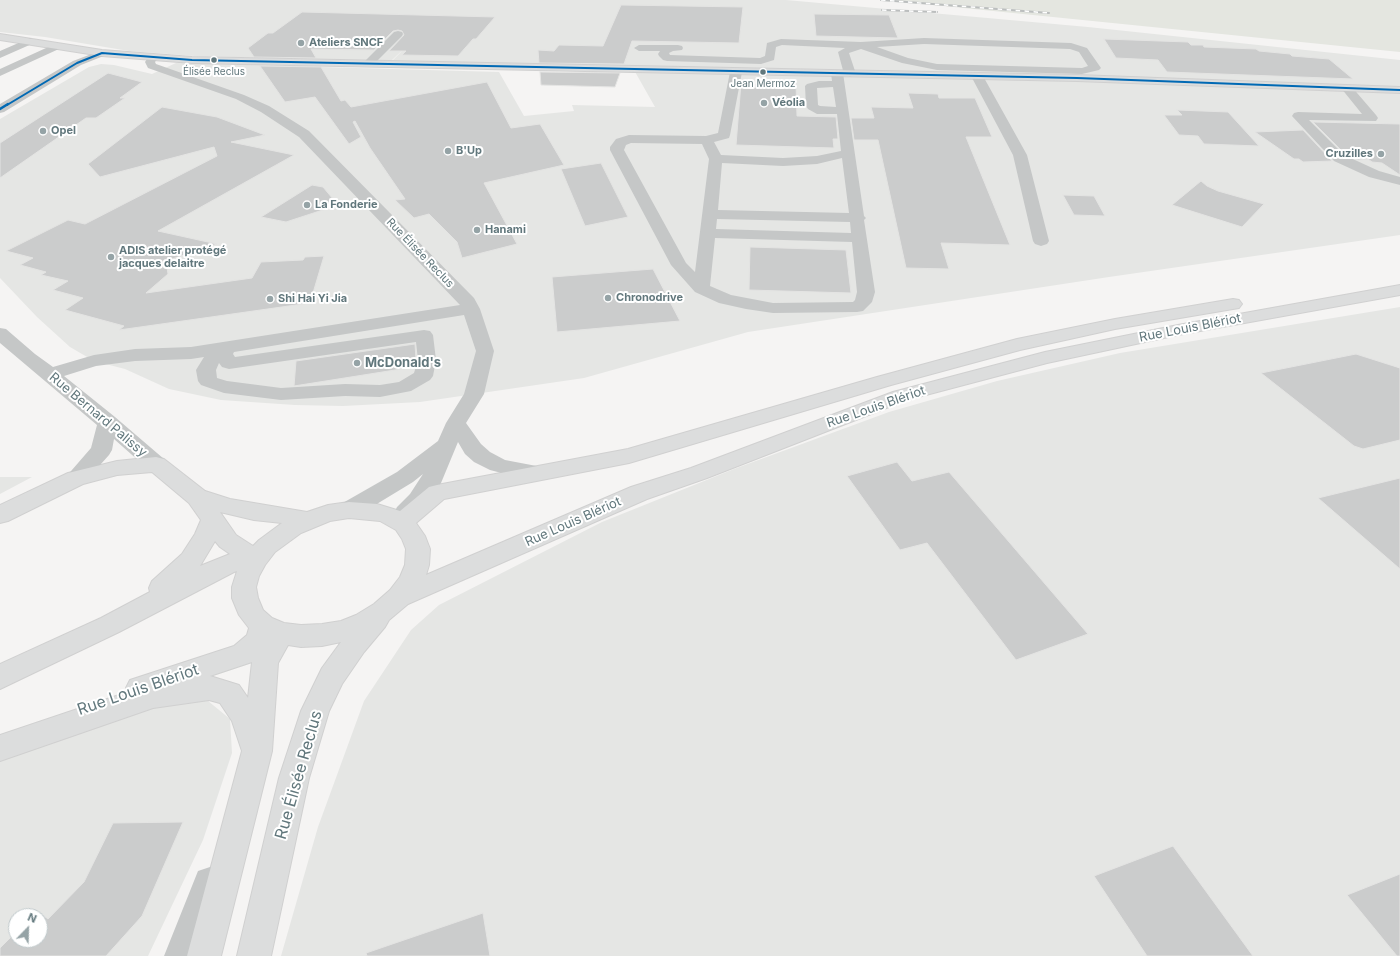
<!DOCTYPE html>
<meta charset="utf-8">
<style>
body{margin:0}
#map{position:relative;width:1400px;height:956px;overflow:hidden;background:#f5f4f3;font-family:Inter,sans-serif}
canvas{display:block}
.north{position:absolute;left:8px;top:908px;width:40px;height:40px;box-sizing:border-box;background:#fff;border:1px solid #c0c9cb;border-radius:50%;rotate:23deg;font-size:11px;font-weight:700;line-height:16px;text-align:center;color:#61777c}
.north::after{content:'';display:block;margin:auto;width:14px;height:18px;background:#95a3a6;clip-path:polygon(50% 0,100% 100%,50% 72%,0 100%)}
</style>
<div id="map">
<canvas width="1400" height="956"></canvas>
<div class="north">N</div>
</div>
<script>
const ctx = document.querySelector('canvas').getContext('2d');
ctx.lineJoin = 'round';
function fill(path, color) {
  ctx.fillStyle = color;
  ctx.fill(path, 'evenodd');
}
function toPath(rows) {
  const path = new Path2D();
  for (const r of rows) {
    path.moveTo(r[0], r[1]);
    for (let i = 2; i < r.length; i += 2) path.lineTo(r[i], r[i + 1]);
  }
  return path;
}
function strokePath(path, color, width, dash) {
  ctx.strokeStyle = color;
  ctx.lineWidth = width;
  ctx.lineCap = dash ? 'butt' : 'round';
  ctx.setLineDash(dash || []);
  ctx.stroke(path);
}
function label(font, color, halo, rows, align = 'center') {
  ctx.font = font + ' Inter,sans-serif';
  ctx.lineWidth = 4;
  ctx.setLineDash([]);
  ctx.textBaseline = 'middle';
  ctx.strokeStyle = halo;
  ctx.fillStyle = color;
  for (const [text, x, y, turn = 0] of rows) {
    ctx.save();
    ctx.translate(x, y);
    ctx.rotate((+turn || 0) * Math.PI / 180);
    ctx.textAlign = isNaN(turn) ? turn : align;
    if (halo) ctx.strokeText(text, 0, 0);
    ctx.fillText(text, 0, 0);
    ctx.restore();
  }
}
const built = toPath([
 [0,0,786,0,1088,27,1400,60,1400,235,1109,277,748,332,584,378,420,402,343,406,295,405,221,400,169,389,125,369,94,361,70,347,37,317,0,278,0,119,89,67,101,64,114,65,152,74,176,63,499,72,524,116,574,111,572,105,655,107,634,70,389,64,410,43,391,61,195,56,129,51,45,37,0,32],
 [1400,307,1400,956,281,956,318,827,364,701,411,630,439,605,602,522,734,469,889,412,997,381,1120,353],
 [0,477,32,477,0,494],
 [143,696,202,696,230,719,232,753,203,840,148,956,0,956,0,757],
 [16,916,40,916,40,940,16,940]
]);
const green = toPath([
 [895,0,1400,0,1400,52,904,2]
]);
const building = toPath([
 [621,5,743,7,739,43,632,41,624,64,539,63,538,50,554,51,559,45,603,46,621,5],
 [302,12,495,17,476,39,473,39,458,56,402,55,406,51,389,51,404,35,402,31,398,30,393,31,374,50,311,49,316,58,254,57,248,48,268,33,273,33,302,12],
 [814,14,889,15,898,38,816,36,814,14],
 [1104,39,1188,42,1191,45,1203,45,1204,47,1256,49,1259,51,1290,54,1292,56,1329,59,1353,79,1167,72,1158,60,1116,58,1104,39],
 [260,66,321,67,341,101,345,100,351,107,487,82,511,128,540,124,564,165,484,183,517,244,462,258,457,242,429,214,414,218,395,200,405,199,370,148,355,121,353,122,361,137,349,144,315,97,285,102,260,66],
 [540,72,620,73,615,87,541,85,540,72],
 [108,73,142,82,120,98,125,98,96,118,86,118,0,178,0,143,108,73],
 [741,83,796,84,797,116,836,117,838,139,833,139,834,148,736,145,741,83],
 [908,93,938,94,939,98,975,98,992,137,966,137,1010,245,941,243,949,269,906,268,878,140,854,140,851,118,874,118,871,107,913,108,908,93],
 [162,107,217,117,265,135,231,142,294,155,158,231,217,244,166,261,168,274,146,293,252,278,261,262,303,260,305,257,324,256,310,303,119,330,124,326,65,310,83,298,53,290,68,281,41,275,46,272,20,265,33,258,6,251,68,220,85,224,217,156,214,147,100,177,88,164,162,107],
 [1177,110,1228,112,1259,146,1204,144,1198,136,1179,135,1164,115,1182,115,1177,110],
 [1313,122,1400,124,1400,175,1382,163,1372,162,1368,159,1358,160,1345,154,1313,122],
 [1303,130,1332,161,1303,162,1299,159,1294,159,1255,132,1303,130],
 [601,163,628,217,585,226,561,169,601,163],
 [1201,181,1207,186,1218,191,1264,204,1242,227,1172,205,1201,181],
 [312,185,323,187,338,205,286,222,261,217,312,185],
 [1063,195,1094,196,1105,216,1074,215,1063,195],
 [750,247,846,250,851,293,749,290,750,247],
 [653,269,680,321,557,332,552,277,653,269],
 [415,344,416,360,414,367,294,386,296,361,415,344],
 [1356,354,1400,368,1400,440,1363,449,1354,446,1261,373,1356,354],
 [897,462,912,481,949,472,1088,634,1016,660,927,543,900,550,847,476,897,462],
 [1400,478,1400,569,1318,498,1400,478],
 [183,822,142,916,106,956,0,956,0,948,16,932,16,940,40,940,40,916,32,916,37,911,48,919,84,882,113,823,183,822],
 [1173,846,1253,956,1147,956,1094,876,1173,846],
 [1400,874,1400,956,1397,956,1347,895,1400,874],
 [483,913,490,956,367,956,366,953,483,913]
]);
const minor = toPath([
 [398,31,402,32,403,34,402,36,373,65,365,65,364,63,365,61,394,32,398,31],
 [30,38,35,41,34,43,0,58,0,51,30,38],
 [924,38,1071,43,1087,48,1101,68,1099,70,1082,74,937,70,902,63,861,49,849,53,856,74,850,77,844,74,838,52,845,48,782,45,776,47,774,60,761,64,667,61,663,60,659,56,658,54,660,51,639,51,634,48,639,45,678,45,682,46,683,48,682,50,673,51,669,53,670,55,760,58,765,56,767,43,781,39,861,42,924,38],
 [924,44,1070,49,1079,52,1088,66,1082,68,937,64,908,58,877,47,924,44],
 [57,43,62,46,61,48,0,76,0,69,57,43],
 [102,50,106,51,107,53,106,55,81,65,4,112,0,113,0,104,73,61,102,50],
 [153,55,158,58,155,62,156,64,244,95,269,106,309,131,474,298,480,309,494,351,484,394,466,423,481,444,490,452,505,460,547,468,550,473,547,478,539,480,517,477,490,470,474,462,465,454,458,442,441,483,426,506,413,519,405,521,397,519,394,513,397,507,410,494,423,474,413,482,357,516,349,518,341,516,338,510,341,504,397,472,438,441,446,423,464,394,476,351,464,315,234,352,233,354,235,357,424,330,430,331,433,335,436,360,433,376,430,380,411,391,380,397,345,396,281,400,224,393,201,385,198,381,196,370,204,357,191,359,135,361,96,366,64,376,115,417,164,459,167,464,164,469,156,471,148,469,114,439,112,450,109,455,84,483,76,486,68,483,65,478,91,448,97,425,0,343,0,328,6,329,35,354,53,367,94,355,135,349,191,347,460,305,299,137,261,112,236,99,148,68,145,62,149,56,153,55],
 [416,342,418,360,414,373,399,382,380,385,345,384,281,388,227,381,217,378,216,370,219,363,222,367,229,369,416,342],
 [736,69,742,72,730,135,729,138,714,142,721,155,783,158,817,156,841,151,837,114,817,114,808,109,806,106,805,86,807,84,819,81,832,81,831,73,833,71,837,70,843,73,864,216,866,218,864,220,875,292,872,302,863,311,857,312,773,313,746,309,719,303,695,292,671,265,610,150,610,147,616,139,629,135,706,136,718,133,730,72,736,69],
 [833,87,836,107,820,106,818,105,817,88,833,87],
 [631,143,702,144,709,159,695,272,686,263,624,150,626,145,631,143],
 [842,158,849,213,718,210,722,163,783,166,817,164,842,158],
 [717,219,850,222,851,233,716,229,717,219],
 [715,238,852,242,857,292,855,300,853,302,773,303,731,295,710,286,715,238],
 [977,73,983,76,1027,155,1049,241,1047,244,1041,246,1035,244,1033,241,1013,155,971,76,977,73],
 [1347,85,1351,86,1376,115,1378,118,1376,121,1309,120,1344,155,1379,171,1400,177,1400,185,1369,177,1334,161,1292,116,1294,113,1298,112,1362,114,1341,88,1343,86,1347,85],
 [210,867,222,871,226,883,198,956,164,956,198,871,210,867]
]);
const major = toPath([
 [0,34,102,50,192,57,1077,75,1400,87,1400,93,1077,81,192,63,102,56,0,40,0,34],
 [1400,285,1400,295,1178,335,1047,363,907,400,707,478,647,499,408,604,389,620,385,627,364,652,342,684,329,711,309,778,271,956,237,956,279,778,301,711,322,668,341,642,322,646,301,647,288,645,278,663,272,751,221,956,187,956,242,751,232,721,220,703,209,700,153,708,0,761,0,735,128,692,126,688,130,680,234,646,247,635,249,628,239,615,232,598,232,587,237,571,234,572,119,632,0,689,0,664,101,618,150,592,149,588,152,581,182,554,195,534,201,520,189,503,152,472,117,475,83,484,8,521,0,523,0,505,68,473,117,461,156,457,164,459,205,491,230,499,307,512,328,505,349,502,377,504,400,511,429,487,437,485,628,449,877,377,1017,339,1115,319,1233,299,1239,300,1242,304,1239,308,1233,309,1115,329,1020,350,891,385,629,463,444,499,416,523,425,536,430,549,429,565,426,575,631,487,691,468,893,392,1045,352,1178,325,1400,285],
 [220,512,254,520,282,523,259,540,253,546,236,535,220,512],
 [349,518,380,521,396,530,402,539,406,549,405,565,400,577,390,590,374,604,356,615,341,621,322,624,301,625,284,623,272,618,263,610,258,598,256,587,259,576,265,565,275,552,301,533,330,521,349,518],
 [215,541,220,547,230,554,200,566,215,541],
 [252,662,248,698,239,685,210,676,252,662]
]);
const rail = toPath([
 [881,0,1049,13],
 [882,10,937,12]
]);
const bus1Far1 = toPath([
 [7,105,77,63,102,53,192,60,1077,78,1400,90]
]);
const bus1 = toPath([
 [0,109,8,104]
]);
const markers = [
 [301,43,4,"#95a3a6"],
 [214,60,3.5,"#61777c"],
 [763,72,3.5,"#61777c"],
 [764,103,4,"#95a3a6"],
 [43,131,4,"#95a3a6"],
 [448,151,4,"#95a3a6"],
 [1381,154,4,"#95a3a6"],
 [307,205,4,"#95a3a6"],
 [477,230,4,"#95a3a6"],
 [111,257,4,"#95a3a6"],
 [608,298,4,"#95a3a6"],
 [270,299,4,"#95a3a6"],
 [357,363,4,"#95a3a6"]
];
const farBusnames = [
 ["Élisée Reclus",214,72],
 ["Jean Mermoz",763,84]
];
const farPoinames = [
 ["Ateliers SNCF",309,43],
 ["Véolia",772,103],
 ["Opel",51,131],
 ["B'Up",456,151],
 ["Cruzilles",1373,154,"right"],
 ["La Fonderie",315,205],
 ["Hanami",485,230],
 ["ADIS atelier protégé",119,251],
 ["jacques delaitre",119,264],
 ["Chronodrive",616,298],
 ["Shi Hai Yi Jia",278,299]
];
const farStreetnames = [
 ["Rue Élisée Reclus",420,253,46]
];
const streetNames = [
 ["Rue Louis Blériot",1190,328,-11],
 ["Rue Louis Blériot",876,407,-19],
 ["Rue Bernard Palissy",98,415,40],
 ["Rue Louis Blériot",573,522,-24]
];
const poiNames = [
 ["McDonald's",365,363]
];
const nearStreetnames = [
 ["Rue Louis Blériot",138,690,-19],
 ["Rue Élisée Reclus",299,775,-74]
];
fill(built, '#e5e6e4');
fill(green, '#e4e6e0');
fill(building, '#cbcccc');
strokePath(building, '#e4e4e3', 1);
strokePath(major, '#d0d0d0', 2);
fill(minor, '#c5c7c7');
fill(major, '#dcdddd');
strokePath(rail, '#bbbebe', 2);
strokePath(rail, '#fff', 1.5, [4.5]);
strokePath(bus1Far1, '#0069b4', 2);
strokePath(bus1, '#0069b4', 2.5);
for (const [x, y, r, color] of markers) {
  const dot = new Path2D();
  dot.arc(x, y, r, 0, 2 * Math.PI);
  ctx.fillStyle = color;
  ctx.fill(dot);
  strokePath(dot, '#fff', 1.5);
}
label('10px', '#61777c', '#fff', farBusnames);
label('bold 11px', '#61777c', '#fff', farPoinames, 'left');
label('11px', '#61777c', '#fff', farStreetnames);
label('13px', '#61777c', '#fff', streetNames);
label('bold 13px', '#61777c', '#fff', poiNames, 'left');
label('16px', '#61777c', '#fff', nearStreetnames);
</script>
